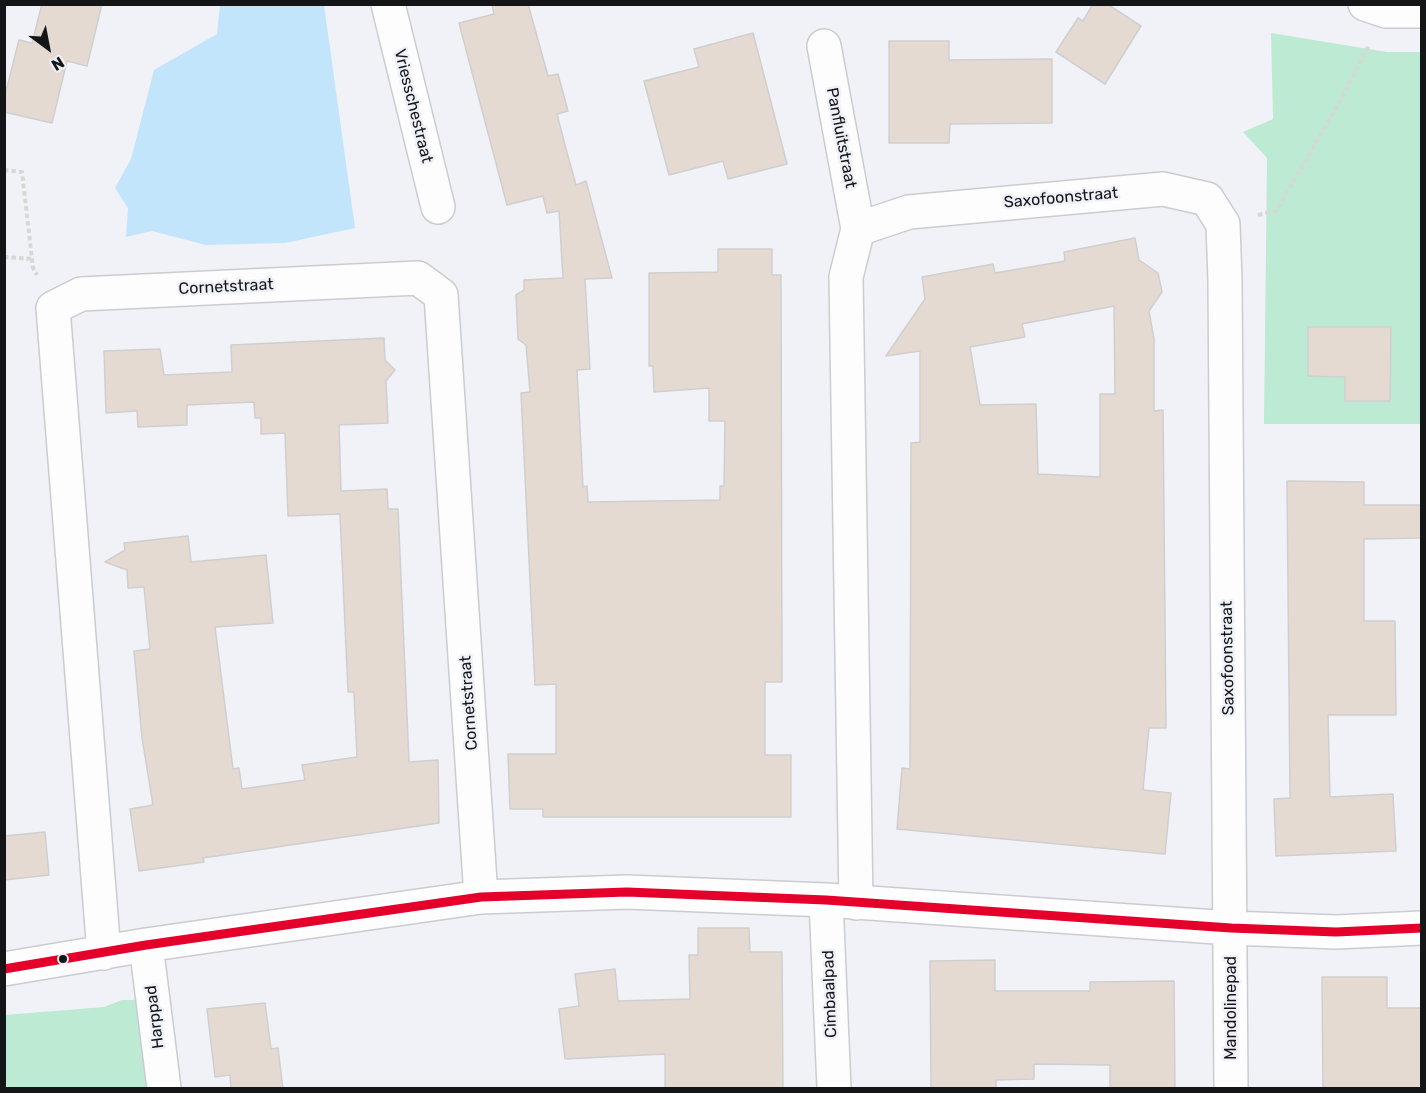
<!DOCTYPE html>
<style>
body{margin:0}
#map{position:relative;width:1426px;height:1093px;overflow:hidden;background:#f1f2f7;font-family:Rubik,sans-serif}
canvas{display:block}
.frame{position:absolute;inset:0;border:6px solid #141517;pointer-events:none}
.north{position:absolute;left:18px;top:18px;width:60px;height:60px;-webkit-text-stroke:4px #eff1f9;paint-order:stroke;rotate:148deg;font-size:16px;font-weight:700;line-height:24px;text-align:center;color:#141517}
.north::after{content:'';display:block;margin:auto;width:21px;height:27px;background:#141517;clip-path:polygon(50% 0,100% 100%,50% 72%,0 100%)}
</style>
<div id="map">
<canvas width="1426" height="1093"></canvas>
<div class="frame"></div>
<div class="north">N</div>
</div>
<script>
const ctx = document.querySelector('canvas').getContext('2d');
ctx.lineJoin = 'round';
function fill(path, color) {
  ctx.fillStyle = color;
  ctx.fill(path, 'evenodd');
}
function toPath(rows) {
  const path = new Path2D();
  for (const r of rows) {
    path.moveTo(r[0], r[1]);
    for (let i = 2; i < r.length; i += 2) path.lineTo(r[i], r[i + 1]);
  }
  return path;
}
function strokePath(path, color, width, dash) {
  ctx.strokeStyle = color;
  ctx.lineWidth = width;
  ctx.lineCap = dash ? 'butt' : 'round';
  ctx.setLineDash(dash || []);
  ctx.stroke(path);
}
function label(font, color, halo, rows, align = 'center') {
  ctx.font = font + ' Rubik,sans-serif';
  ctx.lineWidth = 5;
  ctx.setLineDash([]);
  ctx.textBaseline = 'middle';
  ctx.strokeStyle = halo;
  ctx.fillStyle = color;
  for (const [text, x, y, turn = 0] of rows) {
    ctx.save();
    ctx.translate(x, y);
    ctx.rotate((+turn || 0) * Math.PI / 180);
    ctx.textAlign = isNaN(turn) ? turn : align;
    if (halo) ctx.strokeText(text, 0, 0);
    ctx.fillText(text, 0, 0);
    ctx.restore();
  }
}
const green = toPath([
 [1271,33,1387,52,1421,52,1421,424,1264,424,1267,158,1243,132,1273,119],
 [143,996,155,1088,5,1088,5,1015,104,1007,122,1000,133,1000]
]);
const water = toPath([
 [220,5,324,5,355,228,285,243,206,245,152,231,126,237,128,208,115,188,131,159,154,70,217,34]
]);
const building = toPath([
 [42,4,102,4,87,66,67,61,52,123,4,112,4,99,19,40,32,43,42,4],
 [492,4,528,4,548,76,558,74,568,111,557,114,566,149,576,185,586,181,612,278,585,279,590,369,577,370,583,487,587,486,588,502,720,500,720,486,724,486,725,421,709,421,709,388,654,392,653,366,649,366,649,273,718,272,718,249,772,249,772,275,781,275,782,682,765,682,765,755,791,755,791,817,543,817,543,809,510,809,508,754,556,754,556,684,535,685,521,393,530,392,526,345,518,339,516,295,524,290,524,280,563,278,559,211,547,213,543,196,507,205,459,23,494,14,492,4],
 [1093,4,1107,4,1141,26,1105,84,1056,52,1078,18,1083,21,1093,4],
 [753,33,787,164,728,179,723,161,669,175,644,81,699,67,694,49,753,33],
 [889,41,949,41,949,60,1052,59,1052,123,950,124,949,143,889,143,889,41],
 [1135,238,1139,260,1158,273,1162,292,1149,311,1154,339,1154,411,1163,410,1166,728,1149,728,1143,790,1171,793,1165,854,897,829,902,768,910,769,911,443,920,442,920,351,886,356,925,299,922,277,993,264,995,273,1065,261,1064,252,1135,238],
 [1114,306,1115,394,1100,394,1100,477,1038,474,1036,404,980,405,970,347,1025,337,1022,324,1114,306],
 [1308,327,1391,327,1390,401,1345,401,1345,377,1308,376,1308,327],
 [384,338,385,360,395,370,386,381,388,423,339,425,341,491,387,489,388,509,398,509,409,762,438,760,439,823,203,858,204,862,139,871,130,809,153,805,142,738,134,651,150,649,144,587,128,588,127,570,105,562,125,550,124,543,188,536,191,562,266,555,273,623,215,627,233,769,239,768,242,789,305,780,302,765,357,757,354,692,348,692,340,514,288,516,285,433,261,434,261,418,255,418,254,402,187,405,187,425,138,427,137,411,106,413,104,351,160,349,164,375,232,372,231,345,384,338],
 [1287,481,1364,482,1364,505,1422,505,1422,538,1364,539,1364,621,1395,621,1396,715,1328,715,1330,797,1393,794,1396,851,1276,856,1274,799,1290,798,1287,481],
 [45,832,49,875,4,880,4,836,45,832],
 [698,928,749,928,750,952,782,952,783,1089,665,1089,665,1054,565,1059,559,1009,579,1006,575,974,615,969,618,1001,690,999,689,955,698,955,698,928],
 [995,960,995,991,1090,991,1090,982,1174,981,1175,1089,1110,1089,1110,1065,1034,1064,1034,1079,996,1080,996,1089,931,1089,930,961,995,960],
 [1322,977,1387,977,1387,1008,1422,1008,1422,1089,1323,1089,1322,977],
 [265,1003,271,1049,278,1048,283,1089,231,1089,230,1075,215,1077,207,1009,265,1003]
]);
const path = toPath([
 [4,170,22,172,33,268,37,275],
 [1258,215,1276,211,1341,100,1369,45],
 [4,257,33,259]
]);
const street = toPath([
 [388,4,438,207],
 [824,46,858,229],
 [826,900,834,1088],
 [856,903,846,277,858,229,909,212,1163,189,1207,199,1223,224,1225,281,1231,1088],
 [146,945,164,1088],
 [104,953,53,308,81,294,418,278,441,295,481,897],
 [4,969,146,945,481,897,627,892,826,900,1231,928,1336,932,1422,928]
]);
const secondary = toPath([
 [1365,4,1386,11,1422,11]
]);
const bus1 = toPath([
 [4,969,146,945,481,897,627,892,826,900,1231,928,1336,932,1422,928]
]);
const markers = [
 [63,959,5,"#141517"]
];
const streetNames = [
 ["Vriesschestraat",413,106,76],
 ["Panfluitstraat",841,138,79],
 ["Saxofoonstraat",1061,198,-5],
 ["Cornetstraat",226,287,-3],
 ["Saxofoonstraat",1228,658,-91],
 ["Cornetstraat",469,703,-94],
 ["Cimbaalpad",830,994,-92],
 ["Mandolinepad",1231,1008,-90],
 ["Harppad",155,1017,-97]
];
fill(green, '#bcead2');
fill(water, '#c2e5fc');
fill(building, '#e4dad2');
strokePath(building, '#cfcfd0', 1.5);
strokePath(street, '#cacccf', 36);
strokePath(secondary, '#cacccf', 36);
strokePath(path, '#d7d7d8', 4, [4.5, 3]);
strokePath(street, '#fdfdfe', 33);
strokePath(secondary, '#fdfdfe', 33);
strokePath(bus1, '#e4002b', 9);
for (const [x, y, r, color] of markers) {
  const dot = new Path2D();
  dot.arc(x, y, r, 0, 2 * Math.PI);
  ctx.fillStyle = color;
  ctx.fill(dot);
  strokePath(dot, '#eff1f9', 2);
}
label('16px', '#141517', '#eff1f9', streetNames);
</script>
